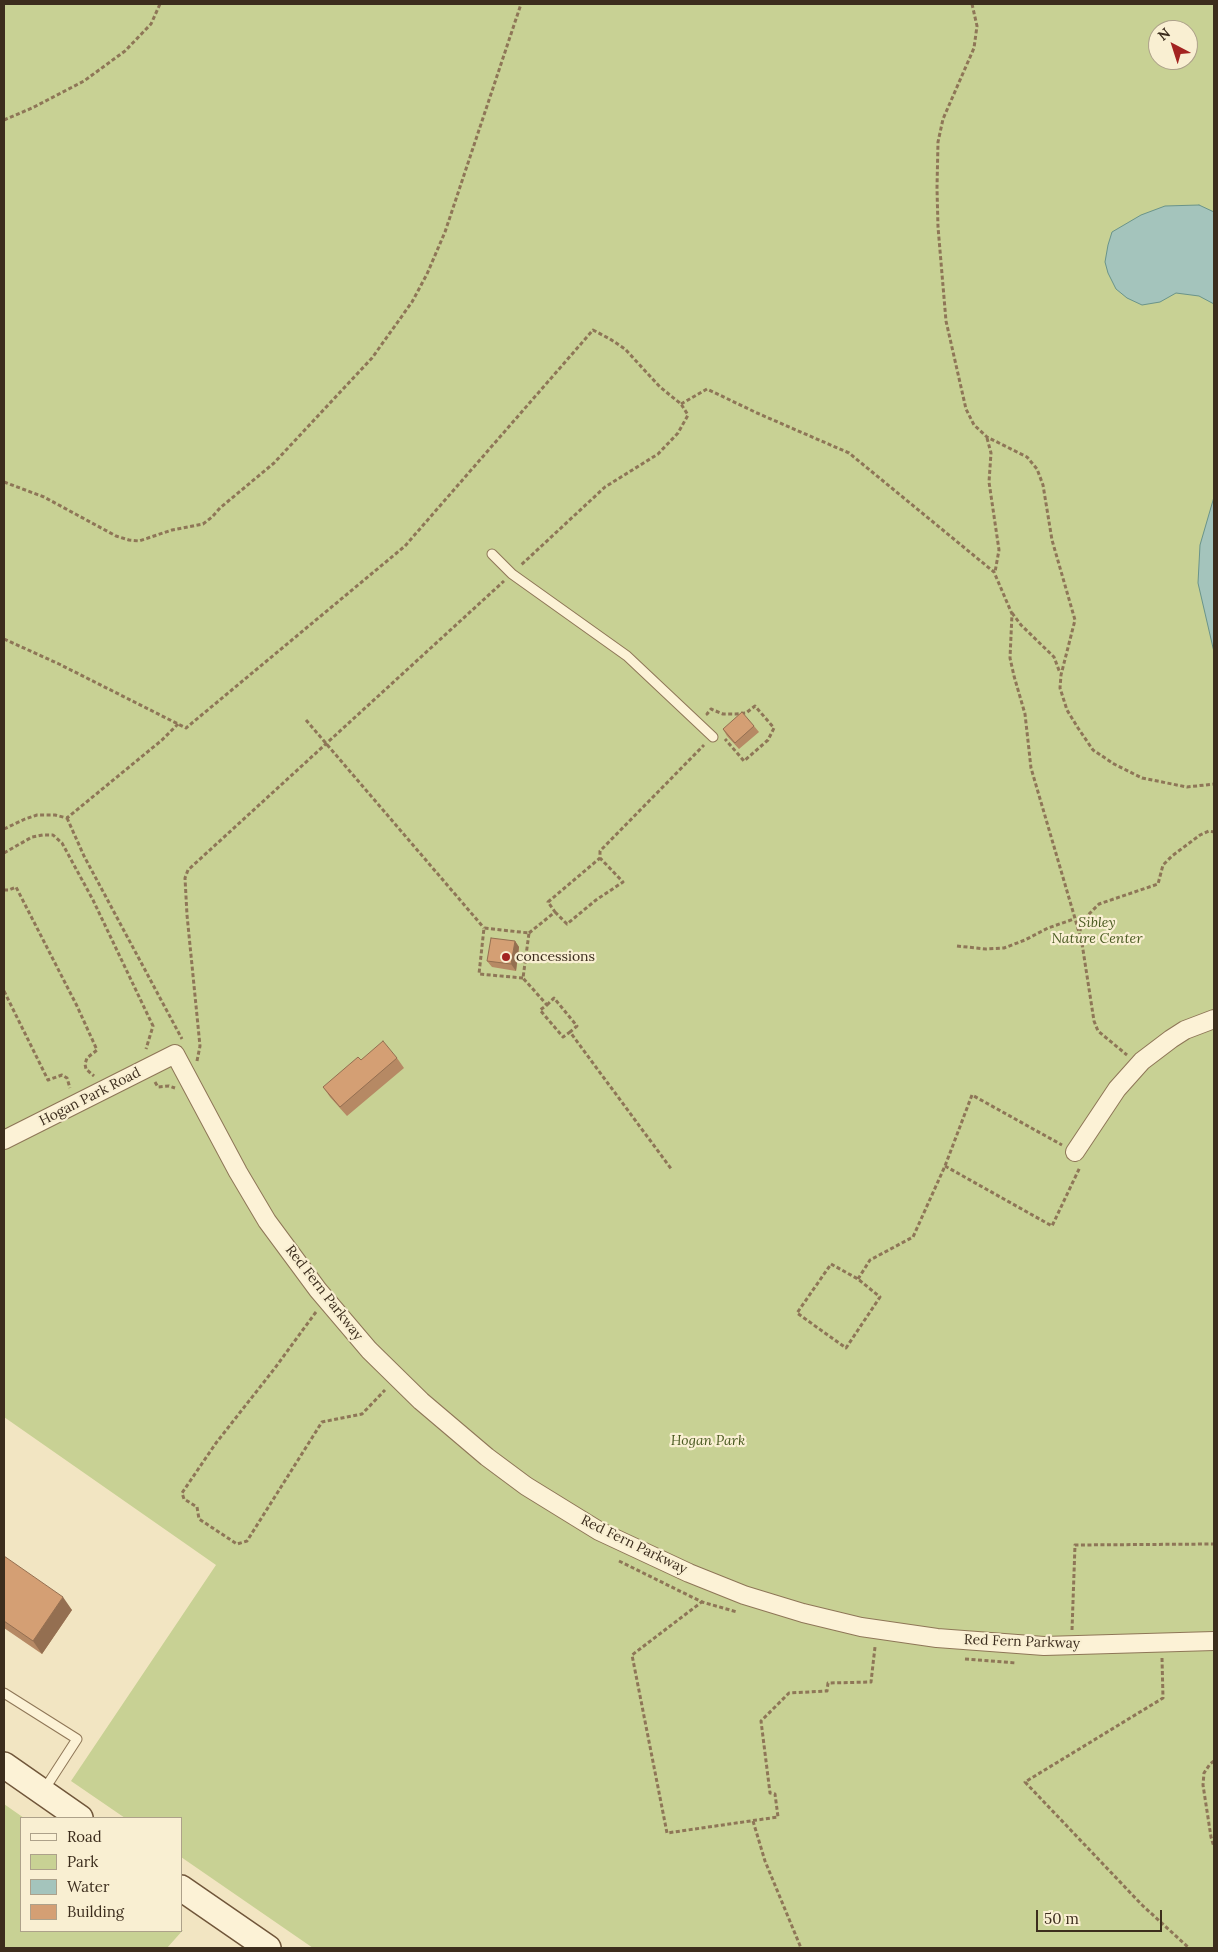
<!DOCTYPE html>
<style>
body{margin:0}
#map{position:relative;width:1218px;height:1952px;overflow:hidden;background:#f2e5c2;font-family:Lora,serif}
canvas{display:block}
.frame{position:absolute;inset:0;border:5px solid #3c2d1d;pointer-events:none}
.legend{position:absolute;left:20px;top:1817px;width:162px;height:115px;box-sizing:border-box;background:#f9efd2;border:1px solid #ada18a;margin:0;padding:6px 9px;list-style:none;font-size:15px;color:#3c2d1d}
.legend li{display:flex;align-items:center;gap:10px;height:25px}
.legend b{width:25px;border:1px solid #ada18a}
.north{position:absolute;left:1148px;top:20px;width:50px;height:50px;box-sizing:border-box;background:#f9efd2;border:1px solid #ada18a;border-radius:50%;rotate:320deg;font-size:14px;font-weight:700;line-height:20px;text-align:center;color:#3c2d1d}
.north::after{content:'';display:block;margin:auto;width:18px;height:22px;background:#a32421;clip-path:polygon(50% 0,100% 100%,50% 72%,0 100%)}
.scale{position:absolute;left:1036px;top:1910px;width:126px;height:22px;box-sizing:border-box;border:2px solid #3c2d1d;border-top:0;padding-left:6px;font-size:15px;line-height:18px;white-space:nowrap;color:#3c2d1d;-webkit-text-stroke:4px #f9efd2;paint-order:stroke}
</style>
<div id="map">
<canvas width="1218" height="1952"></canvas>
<div class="frame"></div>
<ul class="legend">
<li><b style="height:6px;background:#fcf2d6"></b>Road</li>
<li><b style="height:14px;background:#c8d194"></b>Park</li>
<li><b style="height:14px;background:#a4c4bc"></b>Water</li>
<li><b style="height:14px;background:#d49f74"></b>Building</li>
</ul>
<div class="north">N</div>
<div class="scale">50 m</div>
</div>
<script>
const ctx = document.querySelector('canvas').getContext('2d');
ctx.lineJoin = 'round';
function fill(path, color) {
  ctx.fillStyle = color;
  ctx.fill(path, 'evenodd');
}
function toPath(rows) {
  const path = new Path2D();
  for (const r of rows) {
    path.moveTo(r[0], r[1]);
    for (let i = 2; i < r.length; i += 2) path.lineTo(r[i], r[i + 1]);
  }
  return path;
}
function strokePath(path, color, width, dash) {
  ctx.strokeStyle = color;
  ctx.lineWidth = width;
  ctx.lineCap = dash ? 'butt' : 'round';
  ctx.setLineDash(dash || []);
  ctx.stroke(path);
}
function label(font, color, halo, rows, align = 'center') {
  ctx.font = font + ' Lora,serif';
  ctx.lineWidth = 4.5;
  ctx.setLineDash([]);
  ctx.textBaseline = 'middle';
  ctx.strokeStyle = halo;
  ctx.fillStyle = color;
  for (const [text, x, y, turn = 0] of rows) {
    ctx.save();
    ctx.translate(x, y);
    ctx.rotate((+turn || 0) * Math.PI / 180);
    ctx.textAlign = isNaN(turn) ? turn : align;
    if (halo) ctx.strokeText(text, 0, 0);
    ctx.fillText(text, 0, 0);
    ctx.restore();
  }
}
const green = toPath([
 [4,4,1214,4,1214,1948,313,1948,181,1857,181,1818,125,1818,71,1781,216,1565,4,1417],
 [1158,30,1188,30,1188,60,1158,60],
 [4,1804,24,1818,21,1818,21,1931,183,1930,167,1948,4,1948]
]);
const water = toPath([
 [1199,205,1214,212,1214,304,1199,296,1176,293,1160,302,1142,305,1127,298,1116,289,1108,273,1105,262,1108,245,1112,232,1141,215,1165,206,1199,205],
 [1214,497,1214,652,1198,583,1200,545,1214,497]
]);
const path = toPath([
 [972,4,977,26,974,48,943,119,938,142,937,188,938,227,946,321,966,409,974,425,987,437,1027,457,1037,469,1043,485,1052,540,1075,620,1061,675,1060,688,1067,710,1078,728,1093,750,1114,764,1142,778,1187,787,1214,784],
 [4,120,32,108,84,81,125,51,151,24,160,4],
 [681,404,707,389,757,413,849,453,994,572,1012,614,1010,658,1014,676,1025,714,1031,768,1081,939],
 [987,438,991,453,989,482,999,550,995,572],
 [4,482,44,497,116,536,129,540,139,541,172,530,203,524,212,517,220,508,274,463,372,358,412,302,427,274,445,232,521,4],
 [1012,613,1021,625,1054,657,1060,673],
 [4,639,59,664,186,728,405,546,593,330,610,339,625,349,660,387,681,404,688,415,678,433,658,454,605,487,520,566],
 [708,715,707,714,711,709,723,714,736,714,746,713,755,706,774,728,768,740,744,761,725,739],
 [306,720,484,928],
 [67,818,84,856,182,1039],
 [4,829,25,819,37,815,55,815,67,818,162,740,178,724],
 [4,853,32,837,43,835,53,835,62,843,93,900,153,1026,146,1049],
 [4,890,9,890,16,887,77,1006,97,1050,87,1058,85,1064,86,1069,94,1076],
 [555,912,567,924,596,900,623,882,600,858],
 [1080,931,1083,920,1099,904,1158,884,1163,865,1172,856,1200,835,1209,831,1214,832],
 [529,933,555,912,548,902,600,858,600,851,704,745],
 [1081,937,1094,1021,1098,1031,1127,1055],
 [957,946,986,949,1004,948,1025,940,1048,928,1074,919],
 [523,978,479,974,484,928,529,933,523,978,547,1005,540,1010,563,1037,570,1032,672,1170],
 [4,991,48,1080,62,1075,67,1078,70,1088],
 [547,1005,554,998,577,1026,570,1032],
 [197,1061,200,1046,187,915,185,878,188,870,504,581],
 [155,1082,158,1087,169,1086,175,1088],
 [945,1166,1052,1226,1080,1167],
 [831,1264,858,1279,880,1297,846,1348,797,1313,831,1264],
 [858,1279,870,1260,913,1237,945,1166,972,1095,1062,1145],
 [316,1312,275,1368,216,1443,182,1493,184,1499,197,1507,199,1519,237,1544,247,1541,322,1422,362,1414,385,1390],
 [619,1561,702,1602,737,1612],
 [703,1601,632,1655,667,1833,778,1817,775,1794,770,1793,761,1721,789,1693,827,1691,828,1683,871,1682,875,1647],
 [1072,1630,1075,1545,1214,1544],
 [1162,1658,1163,1698,1025,1782,1142,1905,1189,1948],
 [965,1659,1016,1663],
 [1214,1761,1210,1764,1204,1773,1203,1785,1211,1837,1214,1847],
 [753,1821,765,1861,801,1948]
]);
const lane = toPath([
 [492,554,512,574,627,656,713,737],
 [4,1693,77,1739,44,1790]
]);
const street = toPath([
 [4,1140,175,1054,238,1172,267,1221,318,1290,369,1350,421,1401,487,1457,526,1486,599,1531,689,1573,744,1595,803,1613,861,1627,937,1638,1044,1646,1214,1641],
 [1075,1152,1117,1089,1142,1061,1171,1039,1185,1030,1214,1019]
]);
const secondary = toPath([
 [4,1765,80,1818],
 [181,1888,268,1948]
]);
const wall = toPath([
 [754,726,759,732,739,749,727,736,723,729],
 [515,941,519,947,516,971,492,967,487,961],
 [397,1058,404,1068,347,1116,330,1097,323,1087,361,1060],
 [4,1556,72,1610,42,1654,4,1628]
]);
const shadedWall = toPath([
 [515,941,519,947,516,971,511,964],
 [63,1597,72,1610,42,1654,33,1641]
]);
const building = toPath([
 [742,712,754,726,735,743,723,729,742,712],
 [491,938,515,941,511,964,487,961,491,938],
 [383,1041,397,1058,340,1107,323,1087,358,1057,361,1060,383,1041],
 [4,1556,63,1597,33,1641,4,1621,4,1556]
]);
const markers = [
 [506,957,5,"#a32421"]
];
const parkNames = [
 ["Sibley",1097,923],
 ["Nature Center",1097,939],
 ["Hogan Park",708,1441]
];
const poiNames = [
 ["concessions",516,957]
];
const streetNames = [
 ["Hogan Park Road",90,1097,-27],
 ["Red Fern Parkway",324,1293,52],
 ["Red Fern Parkway",634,1545,26],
 ["Red Fern Parkway",1022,1642,2]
];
fill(green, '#c8d194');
fill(water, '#a4c4bc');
strokePath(water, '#6a948a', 1);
strokePath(lane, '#8e7657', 11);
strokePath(street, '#8e7657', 20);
strokePath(secondary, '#70563a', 28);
strokePath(path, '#8e7657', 3, [4, 2.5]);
strokePath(lane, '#fcf2d6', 9);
strokePath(street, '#fcf2d6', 18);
strokePath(secondary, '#fcf2d6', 25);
fill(wall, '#b68964');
fill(shadedWall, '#946f51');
fill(building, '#d49f74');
strokePath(building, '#946f51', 1);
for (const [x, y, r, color] of markers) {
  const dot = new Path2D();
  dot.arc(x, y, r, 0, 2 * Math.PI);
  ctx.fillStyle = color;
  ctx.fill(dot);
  strokePath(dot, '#f9efd2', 2);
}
label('italic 14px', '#4a5a21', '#f9efd2', parkNames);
label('14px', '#3c2d1d', '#f9efd2', poiNames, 'left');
label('14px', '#3c2d1d', '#f9efd2', streetNames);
</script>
